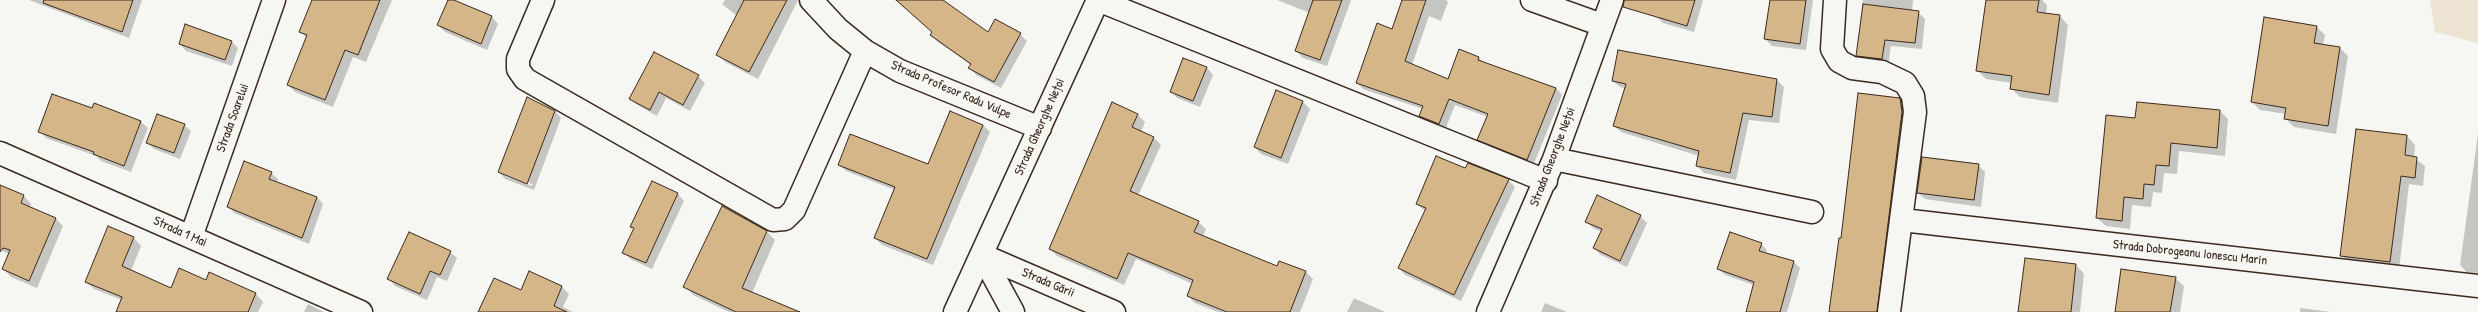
<!DOCTYPE html>
<meta charset="utf-8">
<style>
body{margin:0}
canvas{display:block;background:#f6f6f2}
</style>
<canvas width="2478" height="312"></canvas>
<script>
const ctx = document.querySelector('canvas').getContext('2d');
ctx.lineJoin = 'round';
function fill(path, color) {
  ctx.fillStyle = color;
  ctx.fill(path, 'evenodd');
}
function toPath(rows) {
  const path = new Path2D();
  for (const r of rows) {
    path.moveTo(r[0], r[1]);
    for (let i = 2; i < r.length; i += 2) path.lineTo(r[i], r[i + 1]);
  }
  return path;
}
function strokePath(path, color, width, dash) {
  ctx.strokeStyle = color;
  ctx.lineWidth = width;
  ctx.lineCap = dash ? 'butt' : 'round';
  ctx.setLineDash(dash || []);
  ctx.stroke(path);
}
function label(font, color, halo, rows, align = 'center') {
  ctx.font = font + ' "Patrick Hand",sans-serif';
  ctx.lineWidth = 4;
  ctx.setLineDash([]);
  ctx.textBaseline = 'middle';
  ctx.strokeStyle = halo;
  ctx.fillStyle = color;
  for (const [text, x, y, turn = 0] of rows) {
    ctx.save();
    ctx.translate(x, y);
    ctx.rotate((+turn || 0) * Math.PI / 180);
    ctx.textAlign = isNaN(turn) ? turn : align;
    if (halo) ctx.strokeText(text, 0, 0);
    ctx.fillText(text, 0, 0);
    ctx.restore();
  }
}
const built = toPath([
 [2430,0,2478,0,2478,43,2435,32]
]);
const shadow = toPath([
 [29,0,142,0,129,38],
 [320,0,392,0,366,62,353,57,333,107,295,92,288,85,307,38,300,31],
 [449,0,492,17,498,24,487,50,445,32,438,25],
 [725,0,798,0,758,79,725,62,717,54,737,16,722,4],
 [896,0,941,0,989,33,1020,34,1027,41,1001,88,976,75,970,68,971,65,938,42,931,35,933,32],
 [1277,0,1351,0,1327,66,1303,58,1296,51,1310,13],
 [1403,0,1446,0,1448,2,1441,21,1429,16,1412,65,1448,80,1479,58,1484,63,1556,88,1562,95,1533,166,1485,146,1478,140,1488,117,1455,105,1445,130,1427,122,1420,116,1423,109,1363,89,1357,83,1393,30],
 [1661,0,1703,0,1694,32,1663,23,1656,16],
 [1771,0,1813,0,1806,50,1772,46,1765,39],
 [1863,0,1913,0,1912,11,1918,12,1925,19,1922,49,1891,46,1888,66,1864,62,1857,56],
 [1987,0,2042,0,2047,5,2046,14,2060,16,2068,25,2058,103,2020,97,2012,89,2012,83,1986,79,1977,70],
 [2316,26,2325,35,2323,45,2340,48,2348,56,2336,134,2294,127,2285,118,2286,114,2260,110,2252,102],
 [232,42,238,48,232,66,186,51,180,44],
 [655,53,698,76,705,83,690,111,666,98,657,116,637,105,630,99],
 [1184,59,1207,68,1213,75,1200,107,1177,98,1171,91],
 [1777,80,1784,87,1779,123,1749,120,1736,180,1704,173,1697,166,1699,156,1621,132,1614,126,1625,88,1620,87,1613,81],
 [1277,92,1303,102,1310,109,1288,164,1261,154,1255,147],
 [1899,99,1908,108,1886,312,1830,312],
 [95,104,141,122,148,128,131,172,101,161,96,156,46,138,40,131,93,110],
 [1113,104,1138,115,1145,122,1141,132,1153,137,1161,145,1138,196,1198,222,1206,229,1203,236,1277,268,1280,262,1306,272,1313,279,1300,312,1218,312,1195,303,1188,296,1193,284,1136,259,1124,285,1057,256,1050,249],
 [555,111,561,118,534,190,505,179,499,172],
 [505,174,532,184,532,186,505,176],
 [2220,111,2228,119,2225,156,2179,151,2177,174,2164,173,2162,193,2153,192,2151,207,2132,205,2130,229,2106,226,2097,218,2136,119],
 [184,125,191,131,180,159,154,149,147,142],
 [983,125,990,132,933,265,882,245,875,238,895,190,846,171,839,165,928,165],
 [2356,131,2407,136,2415,145,2414,158,2425,166,2423,186,2409,184,2399,270,2350,264,2342,255],
 [2478,134,2478,275,2468,274,2460,265],
 [1978,165,1985,172,1981,207,1925,199,1918,193],
 [1466,170,1508,180,1515,187,1461,301,1405,275,1399,268,1425,211,1417,204],
 [271,173,278,179,277,183,317,197,323,204,309,244,234,213,228,206],
 [0,186,24,196,31,204,30,208,55,218,63,226,37,288,11,277,3,269,9,254,0,250],
 [678,194,684,201,652,269,630,259,624,252,634,229,631,226],
 [723,208,767,232,775,240,752,293,787,312,729,312,693,295,685,286],
 [1640,216,1647,223,1627,267,1601,255,1594,248,1602,232,1593,228,1586,221],
 [108,228,134,238,141,246,131,271,172,289,256,294,263,302,258,312,117,312,122,300,94,289,86,282],
 [1761,244,1767,250,1766,254,1794,262,1800,268,1787,312,1747,312,1754,285,1725,275,1719,269],
 [450,252,457,258,447,281,437,277,427,300,395,286,389,279],
 [2076,265,2084,274,2080,312,2019,312],
 [530,273,562,287,569,294,563,307,573,312,479,312,521,292],
 [2175,278,2184,286,2180,312,2116,312],
 [1354,298,1385,312,1347,312],
 [1545,303,1567,312,1541,312],
 [308,304,324,312,304,312],
 [2300,308,2331,312,2300,312]
]);
const building = toPath([
 [44,0,133,0,122,32,43,3,44,0],
 [312,0,380,0,358,55,345,50,325,100,287,85,307,35,299,32,312,0],
 [448,0,454,0,492,16,481,44,437,25,448,0],
 [744,0,787,0,749,72,716,55,744,0],
 [896,0,943,0,988,32,995,19,1021,33,994,82,968,68,971,64,930,35,932,32,896,0],
 [1313,0,1342,0,1320,60,1295,51,1313,0],
 [1402,0,1426,0,1405,61,1448,79,1459,49,1479,57,1478,60,1556,88,1527,160,1477,140,1488,114,1449,99,1439,124,1419,116,1423,106,1356,83,1377,23,1392,29,1402,0],
 [1624,0,1695,0,1687,26,1623,7,1624,0],
 [1770,0,1806,0,1800,44,1764,39,1770,0],
 [1986,0,2039,0,2037,12,2060,15,2049,95,2010,89,2012,76,1976,71,1986,0],
 [1863,4,1919,11,1915,43,1885,40,1882,59,1856,56,1863,4],
 [2264,17,2317,26,2314,43,2340,47,2328,126,2284,119,2286,108,2251,102,2264,17],
 [185,24,232,41,225,60,179,44,185,24],
 [1618,50,1777,79,1772,117,1743,113,1730,173,1696,166,1699,151,1613,126,1626,84,1612,81,1618,50],
 [654,52,699,75,683,105,659,92,650,110,629,99,654,52],
 [1183,58,1207,67,1193,101,1170,92,1183,58],
 [1276,90,1303,101,1281,158,1254,147,1276,90],
 [1858,93,1900,98,1902,112,1877,312,1829,312,1839,238,1841,238,1858,93],
 [52,94,92,108,94,103,141,121,124,166,93,154,94,152,38,132,52,94],
 [527,97,555,111,527,184,498,172,527,97],
 [1112,102,1138,114,1132,127,1154,137,1130,191,1199,221,1194,232,1277,266,1279,261,1306,271,1290,312,1227,312,1187,296,1193,280,1128,253,1117,279,1049,249,1112,102],
 [2137,102,2220,110,2217,148,2171,143,2169,166,2156,165,2154,185,2144,184,2143,199,2124,197,2122,221,2096,218,2106,115,2135,118,2137,102],
 [950,111,983,125,927,259,874,238,895,187,838,165,850,134,928,164,950,111],
 [157,114,185,124,174,153,146,143,157,114],
 [2356,129,2407,135,2405,155,2417,157,2415,178,2401,176,2390,262,2340,256,2356,129],
 [1436,156,1465,168,1468,163,1509,179,1454,295,1398,268,1426,208,1416,204,1436,156],
 [1922,157,1979,164,1974,200,1917,193,1922,157],
 [244,161,272,172,269,179,317,197,302,238,227,207,244,161],
 [652,181,678,193,646,263,622,253,634,228,630,227,652,181],
 [0,185,24,195,21,203,56,218,29,281,2,269,10,250,3,248,0,252,0,185],
 [1597,195,1641,215,1620,261,1593,248,1602,229,1585,222,1597,195],
 [722,206,767,231,742,288,800,312,736,312,683,287,722,206],
 [108,226,134,237,122,266,171,288,179,268,206,280,209,272,256,293,248,312,116,312,122,297,85,282,108,226],
 [409,232,451,251,440,275,430,271,420,294,387,279,409,232],
 [1730,232,1762,243,1759,251,1794,261,1780,312,1746,312,1754,282,1717,269,1730,232],
 [2025,258,2076,264,2071,312,2018,312,2025,258],
 [2121,269,2176,277,2170,312,2115,312,2121,269],
 [529,271,562,286,554,306,567,312,478,312,494,278,521,290,529,271]
]);
const minor = toPath([
 [543,0,518,59,518,69,525,79,773,220,785,219,794,210,865,51],
 [811,0,838,29,865,51,900,71,1040,128],
 [1098,0,1546,181],
 [1532,0,1602,25],
 [1835,0,1832,49,1839,61,1852,68,1882,72,1905,83,1913,96,1915,112,1889,312],
 [0,153,361,312],
 [1554,159,1812,212],
 [1902,220,2478,286],
 [191,237,274,0],
 [982,255,1114,312],
 [982,255,1013,312],
 [955,312,1098,0],
 [1488,312,1554,159,1612,0]
]);
const streetNames = [
 ["Strada Profesor Radu Vulpe",951,90,23],
 ["Strada Soarelui",233,118,-70],
 ["Strada Gheorghe Nețoi",1040,127,-66],
 ["Strada Gheorghe Nețoi",1553,157,-69],
 ["Strada 1 Mai",180,232,24],
 ["Strada Dobrogeanu Ionescu Marin",2190,253,6],
 ["Strada Gării",1048,283,23]
];
fill(built, '#ece3d2');
fill(shadow, '#0003');
fill(building, '#d5b689');
strokePath(building, '#3b2a1e', 1);
strokePath(minor, '#3b2a1e', 25);
strokePath(minor, '#f6f6f2', 22);
label('13px', '#3b2a1e', '#f6f6f2', streetNames);
</script>
